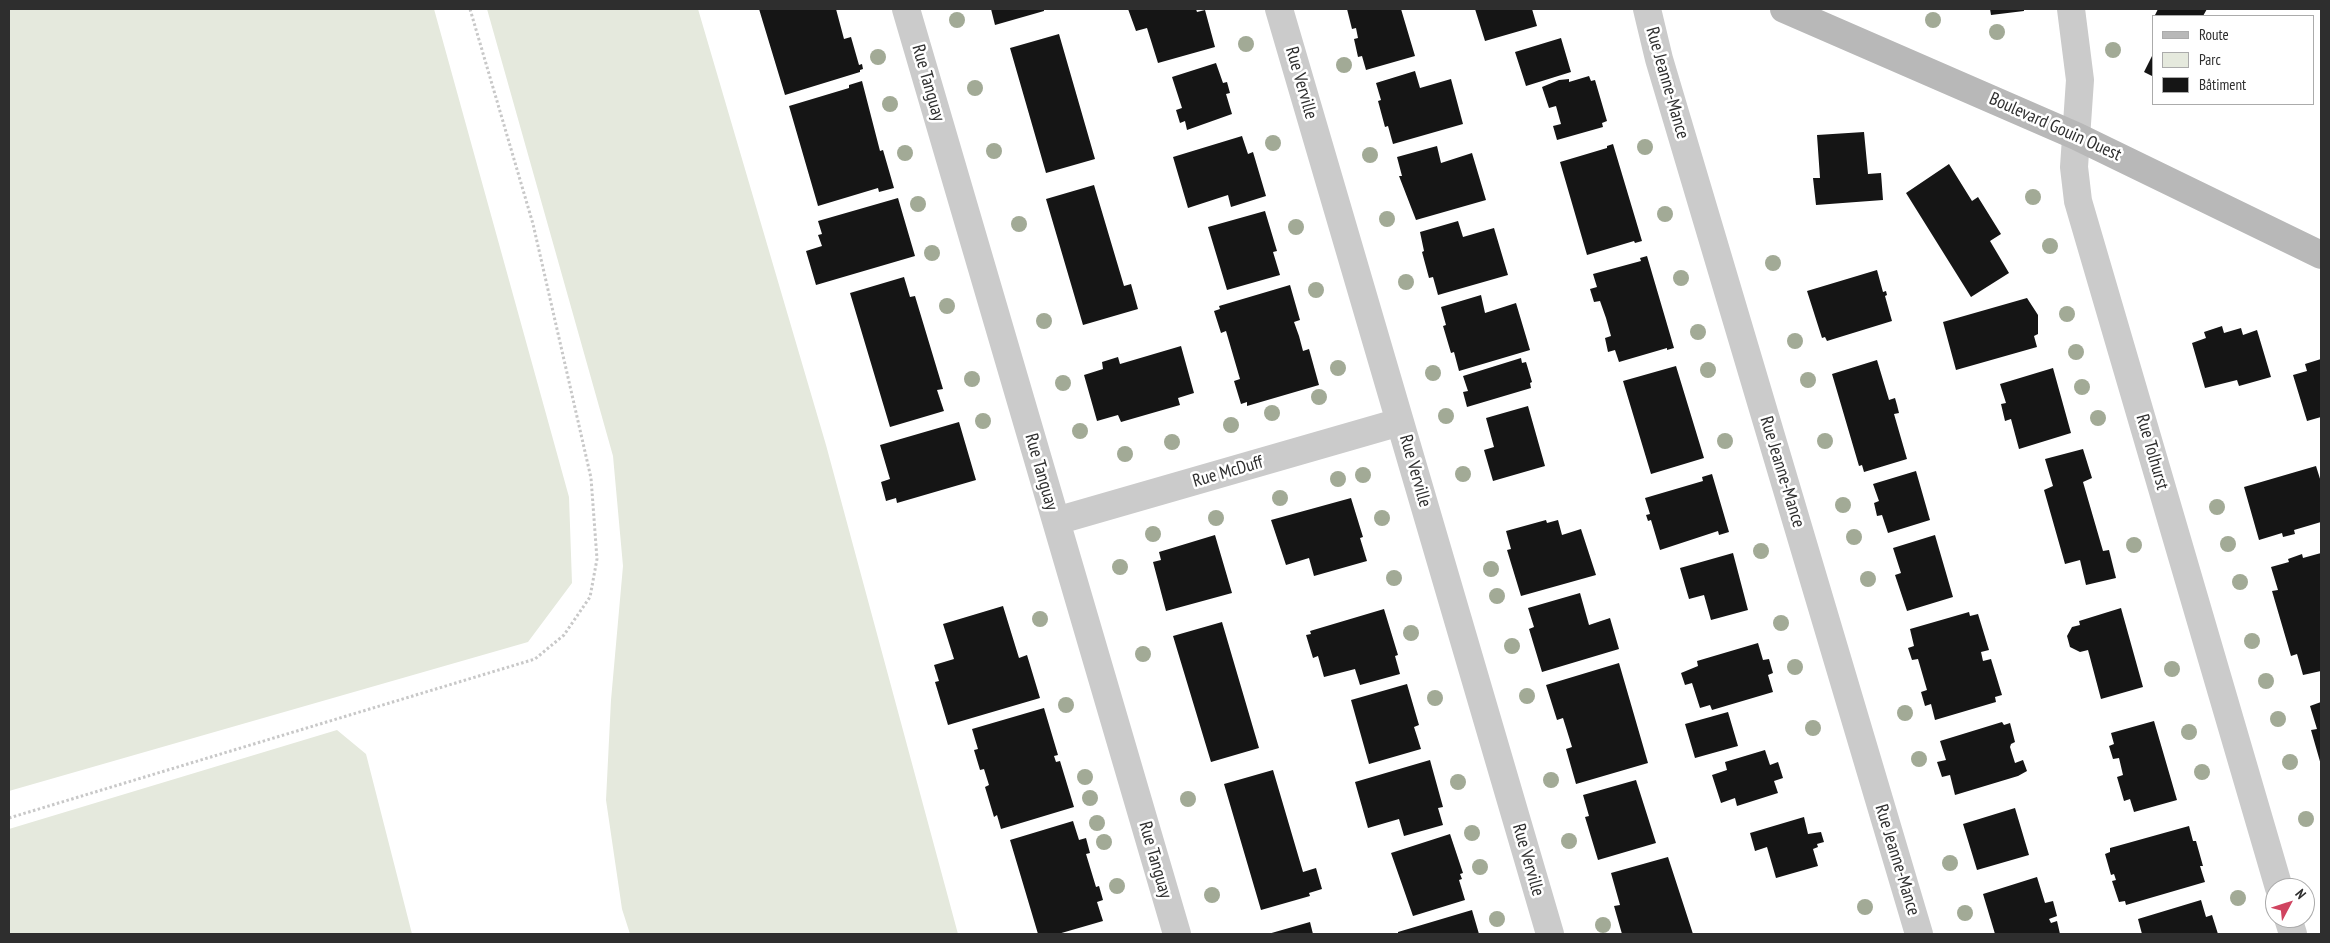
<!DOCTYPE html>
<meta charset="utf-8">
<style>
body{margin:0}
#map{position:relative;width:2330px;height:943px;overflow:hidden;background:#fff;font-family:"PT Sans Narrow",sans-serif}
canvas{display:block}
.frame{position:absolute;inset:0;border:10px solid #2e2e2e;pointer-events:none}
.legend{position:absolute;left:2152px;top:15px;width:162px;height:90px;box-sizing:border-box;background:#fff;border:1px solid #ababab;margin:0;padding:6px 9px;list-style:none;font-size:15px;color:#2e2e2e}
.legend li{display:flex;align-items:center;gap:10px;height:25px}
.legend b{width:25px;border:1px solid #ababab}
.north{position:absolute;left:2265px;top:878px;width:50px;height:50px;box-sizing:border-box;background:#fff;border:1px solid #ababab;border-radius:50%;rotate:50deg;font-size:14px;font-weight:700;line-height:20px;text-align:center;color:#2e2e2e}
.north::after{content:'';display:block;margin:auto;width:18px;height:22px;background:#d04460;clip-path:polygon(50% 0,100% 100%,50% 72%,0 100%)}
</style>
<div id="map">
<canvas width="2330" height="943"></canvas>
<div class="frame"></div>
<ul class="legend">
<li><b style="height:6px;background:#b8b8b8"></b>Route</li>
<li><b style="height:14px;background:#e5e9dd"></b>Parc</li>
<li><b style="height:14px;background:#151515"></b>Bâtiment</li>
</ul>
<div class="north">N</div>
</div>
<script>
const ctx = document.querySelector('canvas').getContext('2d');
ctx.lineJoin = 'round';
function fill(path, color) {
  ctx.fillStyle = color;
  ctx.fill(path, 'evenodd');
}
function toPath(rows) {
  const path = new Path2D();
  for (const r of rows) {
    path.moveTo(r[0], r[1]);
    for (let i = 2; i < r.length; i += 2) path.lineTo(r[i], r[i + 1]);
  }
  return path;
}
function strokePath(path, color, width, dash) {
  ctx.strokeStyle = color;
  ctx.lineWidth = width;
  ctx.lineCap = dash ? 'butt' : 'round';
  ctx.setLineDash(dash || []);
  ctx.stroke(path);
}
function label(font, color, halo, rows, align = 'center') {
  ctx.font = font + ' "PT Sans Narrow",sans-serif';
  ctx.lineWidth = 5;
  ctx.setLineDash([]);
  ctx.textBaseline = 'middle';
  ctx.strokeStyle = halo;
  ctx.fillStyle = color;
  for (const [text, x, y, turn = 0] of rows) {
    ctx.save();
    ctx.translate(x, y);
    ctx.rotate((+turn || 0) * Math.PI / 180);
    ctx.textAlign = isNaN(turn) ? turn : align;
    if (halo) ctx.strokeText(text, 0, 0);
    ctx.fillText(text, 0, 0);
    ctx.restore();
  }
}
const green = toPath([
 [9,9,434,9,569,497,572,583,528,642,9,791],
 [487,9,698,9,826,445,958,934,630,934,622,909,606,800,611,700,623,566,613,456],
 [337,730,366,754,412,934,9,934,9,829]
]);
const building = toPath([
 [759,9,836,9,844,39,851,37,859,65,862,64,863,69,860,70,860,72,785,95],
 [991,9,1044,9,1044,11,995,25],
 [1128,9,1196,9,1197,12,1205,10,1215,47,1158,63,1147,28,1136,31],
 [1347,9,1401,9,1415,56,1366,70,1362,56,1358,57,1354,39,1358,38,1356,28,1352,29],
 [1475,9,1532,9,1537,26,1485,41],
 [1990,9,2024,9,2024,11,1991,15],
 [2158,9,2207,9,2203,16,2157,16,2155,15],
 [1059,34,1095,159,1046,173,1010,48],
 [1561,38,1571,72,1526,86,1515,52],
 [2154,52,2154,77,2144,72],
 [1216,63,1223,83,1227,82,1230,93,1226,94,1232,114,1187,130,1185,121,1180,123,1176,110,1182,108,1172,77],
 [1415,71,1420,88,1451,79,1463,124,1393,144,1388,126,1385,127,1378,101,1381,100,1376,83],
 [1589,76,1591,81,1595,80,1607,121,1602,123,1603,127,1557,140,1553,126,1561,124,1556,106,1549,108,1542,87,1559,80,1569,79,1569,82],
 [862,81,880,151,883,150,894,188,879,192,878,188,818,206,789,106,849,88,849,85],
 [1864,132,1868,174,1881,173,1883,200,1816,205,1813,178,1820,178,1817,135],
 [1242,136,1248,154,1253,152,1266,196,1231,207,1228,195,1188,208,1173,157],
 [1613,144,1642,241,1635,243,1634,241,1587,255,1560,162,1607,148,1607,146],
 [1437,146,1441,163,1472,153,1486,200,1416,220,1399,176,1402,176,1397,157],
 [1949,164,1972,201,1978,197,2001,234,1990,241,2009,273,1971,297,1906,193],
 [1094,185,1124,286,1131,284,1138,309,1083,325,1046,199],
 [898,198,915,256,816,285,806,251,822,246,818,235,822,234,818,221],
 [1265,211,1277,251,1273,252,1280,275,1227,290,1208,227],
 [1458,221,1463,237,1494,228,1508,275,1438,295,1433,277,1429,278,1422,252,1424,251,1420,232],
 [1647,256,1674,348,1667,350,1667,348,1619,362,1615,350,1608,352,1605,338,1611,336,1606,318,1600,301,1594,302,1590,289,1597,287,1593,274,1641,261,1640,258],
 [1877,270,1883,292,1886,291,1887,295,1885,296,1892,321,1827,341,1825,337,1822,338,1807,291],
 [904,277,910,297,915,296,943,389,937,390,944,411,890,427,850,293],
 [1290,285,1300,320,1294,322,1299,336,1303,351,1309,349,1319,385,1247,406,1247,402,1241,404,1234,381,1240,379,1226,331,1221,333,1214,311,1220,309,1219,306],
 [1481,295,1485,313,1516,303,1530,350,1459,371,1454,352,1451,353,1443,326,1446,325,1441,307],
 [2027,298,2038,315,2038,334,2034,336,2037,347,1956,370,1943,322],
 [2222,326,2224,333,2241,328,2243,335,2257,330,2271,377,2239,386,2237,380,2205,388,2192,343,2206,338,2204,332],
 [1181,346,1194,393,1178,398,1180,405,1121,422,1118,415,1097,421,1084,375,1103,369,1102,362,1118,357,1120,364],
 [1521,358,1522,363,1526,362,1532,382,1530,383,1531,388,1467,407,1463,392,1468,391,1463,376],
 [2321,359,2321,417,2307,421,2293,375,2307,371,2305,364],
 [1877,360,1889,400,1895,398,1897,405,1899,413,1894,414,1907,459,1864,472,1862,465,1859,466,1832,374],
 [1676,366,1704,458,1651,474,1623,381],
 [2053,368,2071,433,2019,449,2011,419,2005,421,2001,404,2006,403,2000,384],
 [1528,406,1545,466,1493,481,1484,450,1494,447,1486,418],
 [959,422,976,480,897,503,896,498,886,501,881,482,890,479,880,445],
 [2083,449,2092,478,2083,482,2103,551,2109,550,2116,578,2086,585,2080,560,2065,564,2044,490,2053,486,2045,459],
 [2316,466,2321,482,2321,522,2294,530,2295,534,2283,537,2282,533,2259,540,2244,487],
 [1916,471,1930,520,1888,533,1882,515,1877,516,1874,503,1879,501,1873,484],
 [1712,474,1729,532,1719,535,1718,531,1660,550,1651,520,1648,521,1646,515,1650,514,1645,498,1703,481,1702,477],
 [1351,498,1363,537,1360,538,1367,561,1314,576,1309,558,1286,565,1271,520],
 [1546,520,1547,523,1558,520,1562,535,1581,529,1596,575,1521,596,1507,550,1511,549,1506,531],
 [1215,535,1232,593,1166,611,1153,562,1161,560,1159,552],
 [1935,535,1953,597,1907,611,1895,575,1901,573,1893,548],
 [1733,553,1748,610,1711,620,1704,595,1689,599,1680,568],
 [2321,553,2321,671,2303,675,2297,654,2291,656,2272,591,2278,590,2271,567,2289,562,2288,559,2302,554,2303,558],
 [1580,593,1589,625,1610,618,1619,649,1542,672,1529,629,1534,627,1528,608],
 [1003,606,1019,658,1027,655,1040,698,948,725,935,682,939,681,934,665,954,659,943,624],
 [2121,608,2143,687,2101,699,2088,650,2080,652,2070,647,2067,636,2072,627,2080,625,2079,621],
 [1384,609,1398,655,1395,656,1400,674,1360,685,1355,669,1324,677,1318,656,1313,658,1306,635,1311,634,1310,631],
 [1969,612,1970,616,1978,614,1989,650,1981,652,1983,661,1991,659,2002,695,1995,697,1996,702,1935,720,1931,704,1925,706,1921,692,1927,690,1918,659,1912,660,1908,648,1914,646,1910,629],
 [1222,622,1259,748,1211,762,1173,636],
 [1758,643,1763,660,1769,659,1773,673,1768,675,1773,692,1712,710,1710,705,1700,708,1692,683,1685,685,1681,673,1698,666,1697,661],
 [1619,663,1648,763,1576,784,1566,749,1572,747,1563,718,1557,720,1546,685],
 [1407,684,1419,725,1414,727,1421,749,1369,764,1351,700],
 [2321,702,2321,765,2311,730,2317,729,2310,706],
 [1044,708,1058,755,1054,756,1056,762,1060,761,1074,807,1001,829,997,815,994,817,985,787,989,785,984,769,980,770,974,750,978,749,972,729],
 [1728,712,1738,746,1695,758,1685,724],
 [2154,721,2177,800,2134,812,2130,799,2124,801,2117,777,2123,775,2119,758,2113,759,2109,746,2114,744,2111,733],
 [2002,722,2004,725,2010,723,2015,742,2011,744,2010,747,2015,763,2023,760,2027,771,2018,776,1955,795,1950,775,1942,777,1937,762,1946,760,1940,741],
 [1765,750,1770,765,1778,762,1783,778,1774,781,1778,793,1737,806,1735,798,1721,803,1712,775,1727,770,1725,762],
 [1430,760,1443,807,1438,808,1443,825,1404,836,1399,819,1368,828,1355,782],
 [1273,770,1303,872,1316,868,1322,889,1309,893,1310,896,1261,910,1224,784],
 [1636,780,1656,843,1598,860,1585,817,1589,816,1583,795],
 [2015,808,2029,855,1977,870,1963,824],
 [1804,817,1808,834,1821,832,1824,842,1817,844,1818,847,1813,849,1818,866,1776,878,1767,847,1755,851,1750,833],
 [1073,821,1079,840,1086,838,1090,853,1086,854,1096,887,1099,886,1103,900,1097,902,1103,921,1058,934,1038,934,1010,840],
 [2189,826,2193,841,2196,841,2203,866,2200,866,2205,882,2126,905,2125,901,2119,902,2112,881,2116,880,2114,874,2111,875,2105,854,2110,852,2110,848],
 [1450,834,1463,873,1460,874,1462,879,1459,880,1465,900,1413,916,1391,853],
 [1668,857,1693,934,1622,934,1614,906,1620,905,1611,873],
 [2037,877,2045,903,2053,901,2057,916,2049,919,2051,923,2057,921,2060,934,1995,934,1983,894],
 [2201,900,2206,917,2212,915,2218,934,2142,934,2138,919],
 [1472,910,1479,934,1398,934,1398,932],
 [1310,922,1313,934,1268,934]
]);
const path = toPath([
 [9,818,535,659,564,635,590,597,597,559,591,478,533,224,470,9]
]);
const street = toPath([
 [906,9,1177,934],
 [1279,9,1550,934],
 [1647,9,1659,59,1919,934],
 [2071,9,2080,80,2074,167,2078,201,2279,888],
 [1056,521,1400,422],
 [2288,918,2293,934]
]);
const secondary = toPath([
 [1784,9,2076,136,2321,255]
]);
const trees = [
 [957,20],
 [1933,20],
 [1997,32],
 [1246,44],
 [2113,50],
 [878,57],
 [1344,65],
 [975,88],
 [890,104],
 [1273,143],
 [1645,147],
 [994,151],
 [905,153],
 [1370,155],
 [2033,197],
 [918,204],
 [1665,214],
 [1387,219],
 [1019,224],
 [1296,227],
 [2050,246],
 [932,253],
 [1773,263],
 [1681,278],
 [1406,282],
 [1316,290],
 [947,306],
 [2067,314],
 [1044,321],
 [1698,332],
 [1795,341],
 [2076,352],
 [1338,368],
 [1708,370],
 [1433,373],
 [972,379],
 [1808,380],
 [1063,383],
 [2082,387],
 [1319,397],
 [1272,413],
 [1446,416],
 [2098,418],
 [983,421],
 [1231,425],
 [1080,431],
 [1725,441],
 [1825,441],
 [1172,442],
 [1125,454],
 [1463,474],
 [1363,475],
 [1338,479],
 [1280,498],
 [1843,505],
 [2217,507],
 [1216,518],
 [1382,518],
 [1153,534],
 [1854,537],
 [2228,544],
 [2134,545],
 [1761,551],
 [1120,567],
 [1491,569],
 [1394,578],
 [1868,579],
 [2240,582],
 [1497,596],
 [1040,619],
 [1781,623],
 [1411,633],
 [2252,641],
 [1512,646],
 [1143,654],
 [1795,667],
 [2172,669],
 [2266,681],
 [1527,696],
 [1435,698],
 [1066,705],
 [1905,713],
 [2278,719],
 [1813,728],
 [2189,732],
 [1919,759],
 [2290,762],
 [2202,772],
 [1085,777],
 [1551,780],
 [1458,782],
 [1090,798],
 [1188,799],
 [2306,819],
 [1097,823],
 [1472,833],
 [1569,841],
 [1104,842],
 [1950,863],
 [1480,867],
 [1117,886],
 [1212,895],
 [2238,898],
 [1865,907],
 [1965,913],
 [1497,919],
 [1603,925]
];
const streetNames = [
 ["Rue Tanguay",928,83,74],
 ["Rue Verville",1301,83,74],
 ["Rue Jeanne-Mance",1667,83,74],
 ["Boulevard Gouin Ouest",2055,127,24],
 ["Rue Tolhurst",2152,452,74],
 ["Rue Verville",1415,471,74],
 ["Rue Tanguay",1041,472,74],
 ["Rue McDuff",1228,472,-16],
 ["Rue Jeanne-Mance",1782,472,73],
 ["Rue Tanguay",1155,860,74],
 ["Rue Verville",1528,860,74],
 ["Rue Jeanne-Mance",1897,860,73]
];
fill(green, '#e5e9dd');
fill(building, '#151515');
strokePath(path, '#c8c8c8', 3, [2.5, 2.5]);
strokePath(street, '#cbcbcb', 28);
strokePath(secondary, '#b8b8b8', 28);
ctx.fillStyle = '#a2aa96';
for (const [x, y] of trees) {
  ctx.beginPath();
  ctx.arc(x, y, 8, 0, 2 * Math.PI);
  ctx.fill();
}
label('18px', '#2e2e2e', '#fff', streetNames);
</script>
